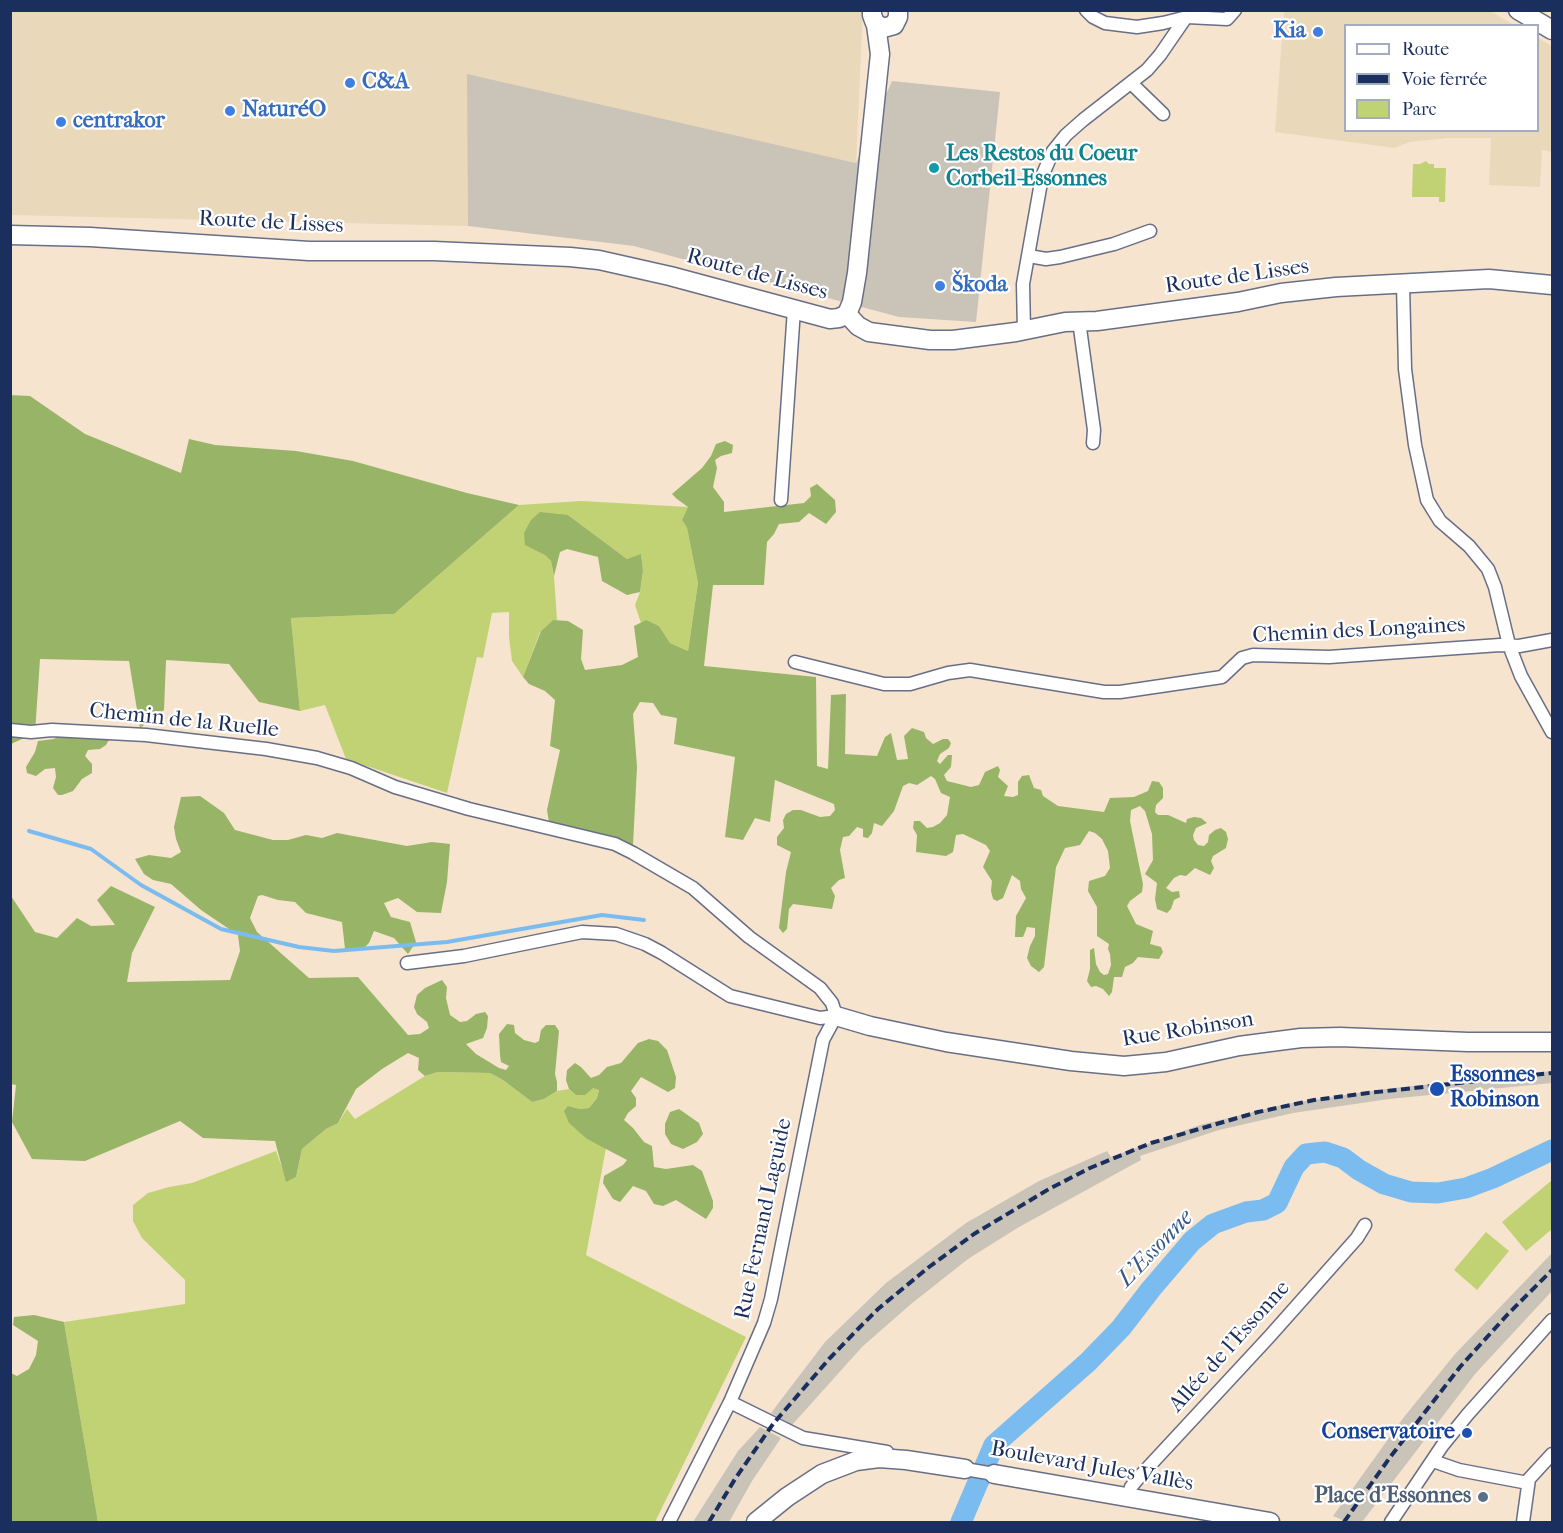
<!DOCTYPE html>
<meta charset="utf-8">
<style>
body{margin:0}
#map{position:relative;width:1563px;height:1533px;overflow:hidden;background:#f6e4cf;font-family:"IM FELL French Canon",serif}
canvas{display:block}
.frame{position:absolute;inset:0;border:12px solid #1b2f5e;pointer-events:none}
.legend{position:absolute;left:1344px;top:24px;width:195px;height:108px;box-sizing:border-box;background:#fff;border:2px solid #a4acbf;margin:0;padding:8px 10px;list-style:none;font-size:18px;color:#1b2f5e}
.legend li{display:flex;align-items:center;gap:12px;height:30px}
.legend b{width:30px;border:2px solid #a4acbf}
</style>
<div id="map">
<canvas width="1563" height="1533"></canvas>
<div class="frame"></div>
<ul class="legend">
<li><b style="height:8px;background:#fff"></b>Route</li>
<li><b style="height:8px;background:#1b2f5e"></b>Voie ferrée</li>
<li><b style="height:16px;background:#c1d274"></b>Parc</li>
</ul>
</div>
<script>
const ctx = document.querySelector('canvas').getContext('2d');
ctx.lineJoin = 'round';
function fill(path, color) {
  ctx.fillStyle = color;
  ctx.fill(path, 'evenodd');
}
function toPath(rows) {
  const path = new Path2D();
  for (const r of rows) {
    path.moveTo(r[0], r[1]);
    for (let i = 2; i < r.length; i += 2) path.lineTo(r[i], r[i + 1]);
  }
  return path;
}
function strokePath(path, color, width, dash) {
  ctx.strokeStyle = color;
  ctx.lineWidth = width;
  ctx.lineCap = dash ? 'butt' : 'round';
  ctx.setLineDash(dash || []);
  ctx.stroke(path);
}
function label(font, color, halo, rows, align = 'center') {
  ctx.font = font + ' "IM FELL French Canon",serif';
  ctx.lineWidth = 4.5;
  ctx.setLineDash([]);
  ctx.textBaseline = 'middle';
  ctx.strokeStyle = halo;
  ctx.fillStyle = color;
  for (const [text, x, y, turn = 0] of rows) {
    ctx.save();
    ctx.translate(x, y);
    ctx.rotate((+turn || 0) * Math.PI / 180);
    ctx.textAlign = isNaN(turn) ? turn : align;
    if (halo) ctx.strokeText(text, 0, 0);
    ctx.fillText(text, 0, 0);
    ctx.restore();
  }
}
const built = toPath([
 [11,11,863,11,856,163,468,75,468,226,11,215],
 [1284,11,1490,11,1514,25,1346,26,1346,130,1538,130,1538,38,1552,46,1552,152,1542,150,1540,187,1489,185,1491,138,1448,138,1409,142,1395,148,1275,132]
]);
const industrial = toPath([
 [467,74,856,163,892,81,1000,92,976,322,899,317,634,246,468,226],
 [1552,1071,1552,1083,1389,1099,1293,1113,1219,1130,1140,1156,1141,1160,1019,1227,968,1259,911,1304,862,1347,792,1425,771,1413,825,1342,886,1283,966,1223,1039,1181,1107,1151,1111,1157,1200,1125,1286,1104,1385,1089],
 [1552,1253,1552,1291,1475,1374,1362,1522,1347,1522,1333,1516,1404,1417,1455,1354],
 [760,1427,781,1438,752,1481,729,1522,693,1522,738,1451]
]);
const green = toPath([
 [1426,161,1429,164,1434,164,1434,168,1446,168,1445,202,1439,202,1439,197,1412,197,1413,164,1420,164],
 [581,501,688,507,682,520,687,528,698,583,688,651,670,643,659,626,646,621,641,623,635,605,640,592,643,571,641,555,627,559,568,515,545,555,551,561,554,576,557,620,553,620,540,632,523,677,512,661,509,637,509,612,492,613,483,658,477,657,447,793,346,759,325,705,300,711,291,618,394,614,519,505],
 [438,1072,490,1073,503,1080,532,1102,544,1099,557,1091,569,1089,576,1095,593,1088,599,1089,597,1098,589,1108,580,1109,568,1106,587,1139,606,1148,586,1255,746,1337,655,1522,98,1522,64,1322,185,1304,185,1280,142,1238,133,1221,133,1205,148,1193,169,1187,192,1183,276,1151,287,1181,296,1177,302,1149,326,1129,338,1123,347,1109,355,1119,425,1076],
 [1552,1180,1552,1229,1526,1251,1502,1222],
 [1486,1232,1509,1251,1477,1290,1454,1270]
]);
const forest = toPath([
 [10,395,30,396,85,434,181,473,189,439,215,445,296,451,353,461,467,493,519,505,394,614,291,618,300,711,259,702,229,664,166,660,164,710,140,728,129,661,40,659,35,733,11,744],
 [725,441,733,445,732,453,721,456,715,460,717,468,713,487,724,502,724,512,804,503,811,496,810,488,817,484,835,500,836,512,826,524,809,513,799,522,779,524,774,534,767,542,764,585,713,585,704,666,816,677,817,766,828,769,831,695,846,694,845,754,877,756,885,737,891,733,897,760,908,759,904,736,912,728,924,732,926,738,933,744,943,739,948,739,951,743,949,748,940,754,937,761,940,764,948,755,952,755,951,767,944,775,947,781,971,787,979,785,985,772,998,766,1000,770,998,777,1008,786,1004,796,1013,797,1018,795,1018,782,1022,776,1029,775,1034,788,1041,790,1043,796,1058,806,1104,812,1110,798,1134,797,1148,791,1152,781,1159,782,1163,788,1163,798,1156,805,1155,812,1158,815,1168,815,1186,823,1187,819,1194,817,1201,818,1207,823,1196,828,1193,835,1194,840,1198,845,1204,846,1208,842,1209,835,1215,830,1221,828,1226,832,1228,839,1226,848,1213,856,1211,861,1214,868,1210,875,1195,868,1186,876,1180,875,1174,878,1166,888,1172,892,1179,891,1180,897,1174,900,1171,909,1167,913,1157,909,1155,899,1157,883,1145,874,1153,860,1152,834,1145,811,1140,806,1131,810,1130,821,1143,884,1142,892,1130,901,1127,906,1136,924,1153,931,1150,944,1161,947,1163,952,1159,959,1138,957,1133,963,1125,967,1122,977,1114,977,1112,992,1109,996,1103,989,1096,986,1091,987,1087,981,1090,969,1090,950,1094,948,1096,964,1100,972,1104,975,1108,974,1111,965,1110,954,1108,949,1109,944,1097,936,1097,907,1088,891,1089,881,1105,876,1110,868,1108,851,1102,839,1095,833,1089,831,1080,845,1065,848,1056,867,1044,967,1039,972,1031,966,1027,958,1030,946,1035,936,1035,928,1027,927,1023,937,1015,937,1016,916,1026,898,1021,889,1020,881,1012,875,1003,898,997,901,993,899,991,891,992,881,983,867,990,851,986,845,963,834,956,835,953,852,946,856,916,852,917,835,913,828,914,821,920,821,927,828,933,827,940,823,947,815,950,797,941,793,935,779,931,776,917,785,909,783,903,786,894,811,882,826,874,823,872,833,868,838,863,837,863,829,857,827,849,836,843,837,840,850,845,878,839,880,831,888,835,896,832,909,793,904,789,909,787,929,783,933,779,928,786,872,791,852,777,845,777,837,784,828,783,820,786,814,793,810,801,810,820,817,830,816,835,810,834,804,775,780,770,822,755,818,743,840,725,837,735,757,674,744,677,718,661,715,653,703,640,702,633,714,637,767,633,845,549,822,547,810,560,750,550,746,555,700,545,691,529,684,523,677,541,631,553,620,568,621,583,630,581,659,585,670,622,665,638,657,634,626,646,620,659,626,670,643,688,651,698,583,687,528,682,520,688,507,677,499,672,494,702,468,711,456,716,444],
 [540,512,568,515,627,559,641,554,643,571,640,592,627,595,602,581,598,557,567,549,560,552,554,576,551,561,545,555,525,545,524,533,531,520],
 [62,734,110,738,106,745,100,749,88,750,85,756,92,764,92,773,82,779,73,791,62,795,58,795,53,788,56,777,55,768,45,769,36,776,27,773,26,767,35,752,38,741,54,739],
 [200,796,224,813,235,830,273,840,288,840,306,835,322,838,337,833,407,846,432,842,450,844,447,882,441,913,417,912,398,898,384,903,391,917,410,922,416,942,408,954,394,938,374,931,369,943,362,950,345,949,342,922,306,913,295,902,278,900,262,895,258,896,250,918,257,932,309,978,358,977,408,1035,420,1034,429,1028,427,1022,417,1014,414,1007,417,995,425,988,442,980,447,987,446,998,450,1015,460,1022,467,1021,476,1014,485,1012,488,1016,487,1028,483,1038,466,1044,476,1054,499,1068,506,1070,509,1066,501,1062,500,1055,499,1034,507,1024,514,1025,515,1033,524,1040,535,1043,539,1041,541,1030,546,1025,555,1025,559,1031,555,1074,557,1082,557,1091,544,1099,532,1102,503,1080,490,1073,438,1072,425,1076,418,1070,419,1058,408,1053,382,1069,356,1089,338,1123,326,1129,302,1149,296,1177,286,1182,275,1141,203,1138,180,1121,85,1161,32,1159,12,1122,16,1085,10,1084,11,896,35,932,57,938,77,918,91,926,115,925,97,900,111,886,155,907,132,953,127,982,230,980,240,951,238,935,201,910,171,884,153,880,144,874,135,859,149,855,171,858,181,852,176,839,174,827,181,797],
 [649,1039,658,1041,667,1050,676,1077,675,1088,668,1092,641,1077,631,1091,636,1098,636,1106,628,1113,624,1120,633,1128,644,1142,652,1146,654,1167,666,1169,693,1165,702,1171,713,1201,713,1208,706,1219,676,1200,663,1206,654,1204,646,1191,633,1186,620,1202,613,1199,603,1183,604,1176,623,1165,627,1160,587,1139,569,1123,564,1111,568,1106,580,1109,589,1108,597,1098,599,1090,593,1088,585,1095,576,1095,569,1089,566,1080,567,1070,575,1063,581,1067,591,1078,599,1075,607,1067,621,1063,638,1043],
 [679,1109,699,1123,703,1134,697,1142,683,1149,671,1144,665,1134,665,1124,670,1112],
 [34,1315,64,1322,98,1522,11,1522,11,1373,17,1376,29,1369,36,1355,38,1341,13,1325,14,1317]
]);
const stream = toPath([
 [29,831,91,849,141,885,221,929,299,947,334,951,447,942,602,915,644,920]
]);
const river = toPath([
 [961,1522,994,1445,1088,1362,1121,1328,1151,1289,1192,1241,1213,1224,1246,1212,1263,1210,1277,1203,1294,1167,1306,1154,1325,1152,1343,1158,1359,1170,1384,1184,1411,1192,1438,1193,1466,1188,1493,1178,1552,1150]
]);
const street = toPath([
 [1086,10,1093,17,1105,23,1137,27,1163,23,1187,17,1227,19,1235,10],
 [1132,84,1163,114],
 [1029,256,1046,259,1060,257,1114,244,1150,231],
 [1403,284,1405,369,1415,445,1427,500,1440,521,1469,546,1488,569,1495,587,1509,645,1521,676,1552,732],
 [1079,321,1094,430,1093,443],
 [1024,331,1023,284,1040,188,1043,174,1053,151,1066,135,1083,120,1147,70,1160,55,1191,10],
 [781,500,794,309],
 [795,662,884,684,910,684,948,673,970,670,1104,692,1120,692,1222,677,1242,658,1253,655,1329,657,1500,645,1519,646,1552,640],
 [10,730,31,732,52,730,146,735,266,749,317,758,351,768,395,787,469,809,615,844,633,853,693,888,749,937,820,988,832,1003,836,1016],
 [407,963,464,956,582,932,616,934,645,944,662,953,730,996,820,1018,836,1016],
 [730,1402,803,1438,887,1452],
 [1433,1461,1459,1470,1528,1483],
 [965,1469,994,1474],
 [1128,1497,1131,1487,1141,1475,1269,1337,1357,1238,1365,1225],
 [669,1522,730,1402,764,1323,771,1299,823,1040,836,1016],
 [1391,1522,1442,1446,1468,1414,1552,1320],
 [1523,1522,1529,1479,1552,1454]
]);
const secondary = toPath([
 [872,10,872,15,875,23,883,28,894,25,898,17,898,10],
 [1518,10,1552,30],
 [10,235,90,237,309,251,434,251,570,257,599,260,670,276,830,319,839,318,847,314],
 [847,314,858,326,869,332,930,340,953,340,1016,332,1065,322,1097,321,1238,302,1281,293,1336,287,1489,279,1552,285],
 [847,314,852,302,857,273,880,54,876,25],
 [836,1016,870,1026,946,1042,1071,1061,1124,1066,1166,1062,1239,1046,1301,1038,1340,1037,1468,1042,1552,1042],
 [994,1474,1270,1522],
 [756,1522,787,1497,822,1474,856,1461,879,1458,906,1460,965,1469]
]);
const rail = toPath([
 [709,1522,735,1479,773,1424,829,1359,858,1329,878,1309,929,1267,974,1234,1049,1189,1090,1168,1151,1143,1258,1112,1314,1100,1368,1093,1552,1073],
 [1344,1522,1391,1456,1460,1367,1508,1314,1552,1270]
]);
const markers = [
 [1318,32,6,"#3f7fe0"],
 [350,83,6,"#3f7fe0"],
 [230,111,6,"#3f7fe0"],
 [61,122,6,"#3f7fe0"],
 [934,168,6,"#0f9aa8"],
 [940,286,6,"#3f7fe0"],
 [1437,1089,8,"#1a4fb4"],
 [1467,1433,6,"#1a4fb4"],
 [1483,1497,6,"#5c6f8a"]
];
const shopNames = [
 ["Kia",1306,32,"right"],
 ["C&A",362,83],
 ["NaturéO",242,111],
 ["centrakor",73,122],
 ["Škoda",952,286]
];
const cultureNames = [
 ["Les Restos du Coeur",946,155],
 ["Corbeil-Essonnes",946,180]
];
const streetNames = [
 ["Route de Lisses",271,223,3],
 ["Route de Lisses",757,275,15],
 ["Route de Lisses",1237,277,-8],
 ["Chemin des Longaines",1359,631,-3],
 ["Chemin de la Ruelle",184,721,6],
 ["Rue Robinson",1188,1030,-9],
 ["Rue Fernand Laguide",764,1219,-78],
 ["Allée de l'Essonne",1230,1347,-48],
 ["Boulevard Jules Vallès",1092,1467,10]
];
const transitNames = [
 ["Essonnes",1450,1076],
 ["Robinson",1450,1101],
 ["Conservatoire",1455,1433,"right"]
];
const serviceNames = [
 ["Place d'Essonnes",1471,1497]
];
const waterNames = [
 ["L'Essonne",1156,1249,-46]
];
fill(built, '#ead8ba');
fill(industrial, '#cac3b8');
fill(green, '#c1d274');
fill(forest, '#98b466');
strokePath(stream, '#7abcef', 4);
strokePath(river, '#7abcef', 21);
strokePath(street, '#686e86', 15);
strokePath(secondary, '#686e86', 21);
strokePath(street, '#fff', 12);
strokePath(secondary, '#fff', 18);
strokePath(rail, '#1b2f5e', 4, [9, 4.5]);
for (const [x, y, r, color] of markers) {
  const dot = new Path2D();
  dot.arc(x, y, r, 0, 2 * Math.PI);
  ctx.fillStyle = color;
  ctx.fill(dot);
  strokePath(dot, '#fff', 2);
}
label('bold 22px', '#366cbe', '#fff', shopNames, 'left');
label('bold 22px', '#0d838f', '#fff', cultureNames, 'left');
label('22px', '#1b2f5e', '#fff', streetNames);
label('bold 22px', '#164399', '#fff', transitNames, 'left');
label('bold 22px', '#4e5e75', '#fff', serviceNames, 'right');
label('italic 24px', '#38598a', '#fff', waterNames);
</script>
